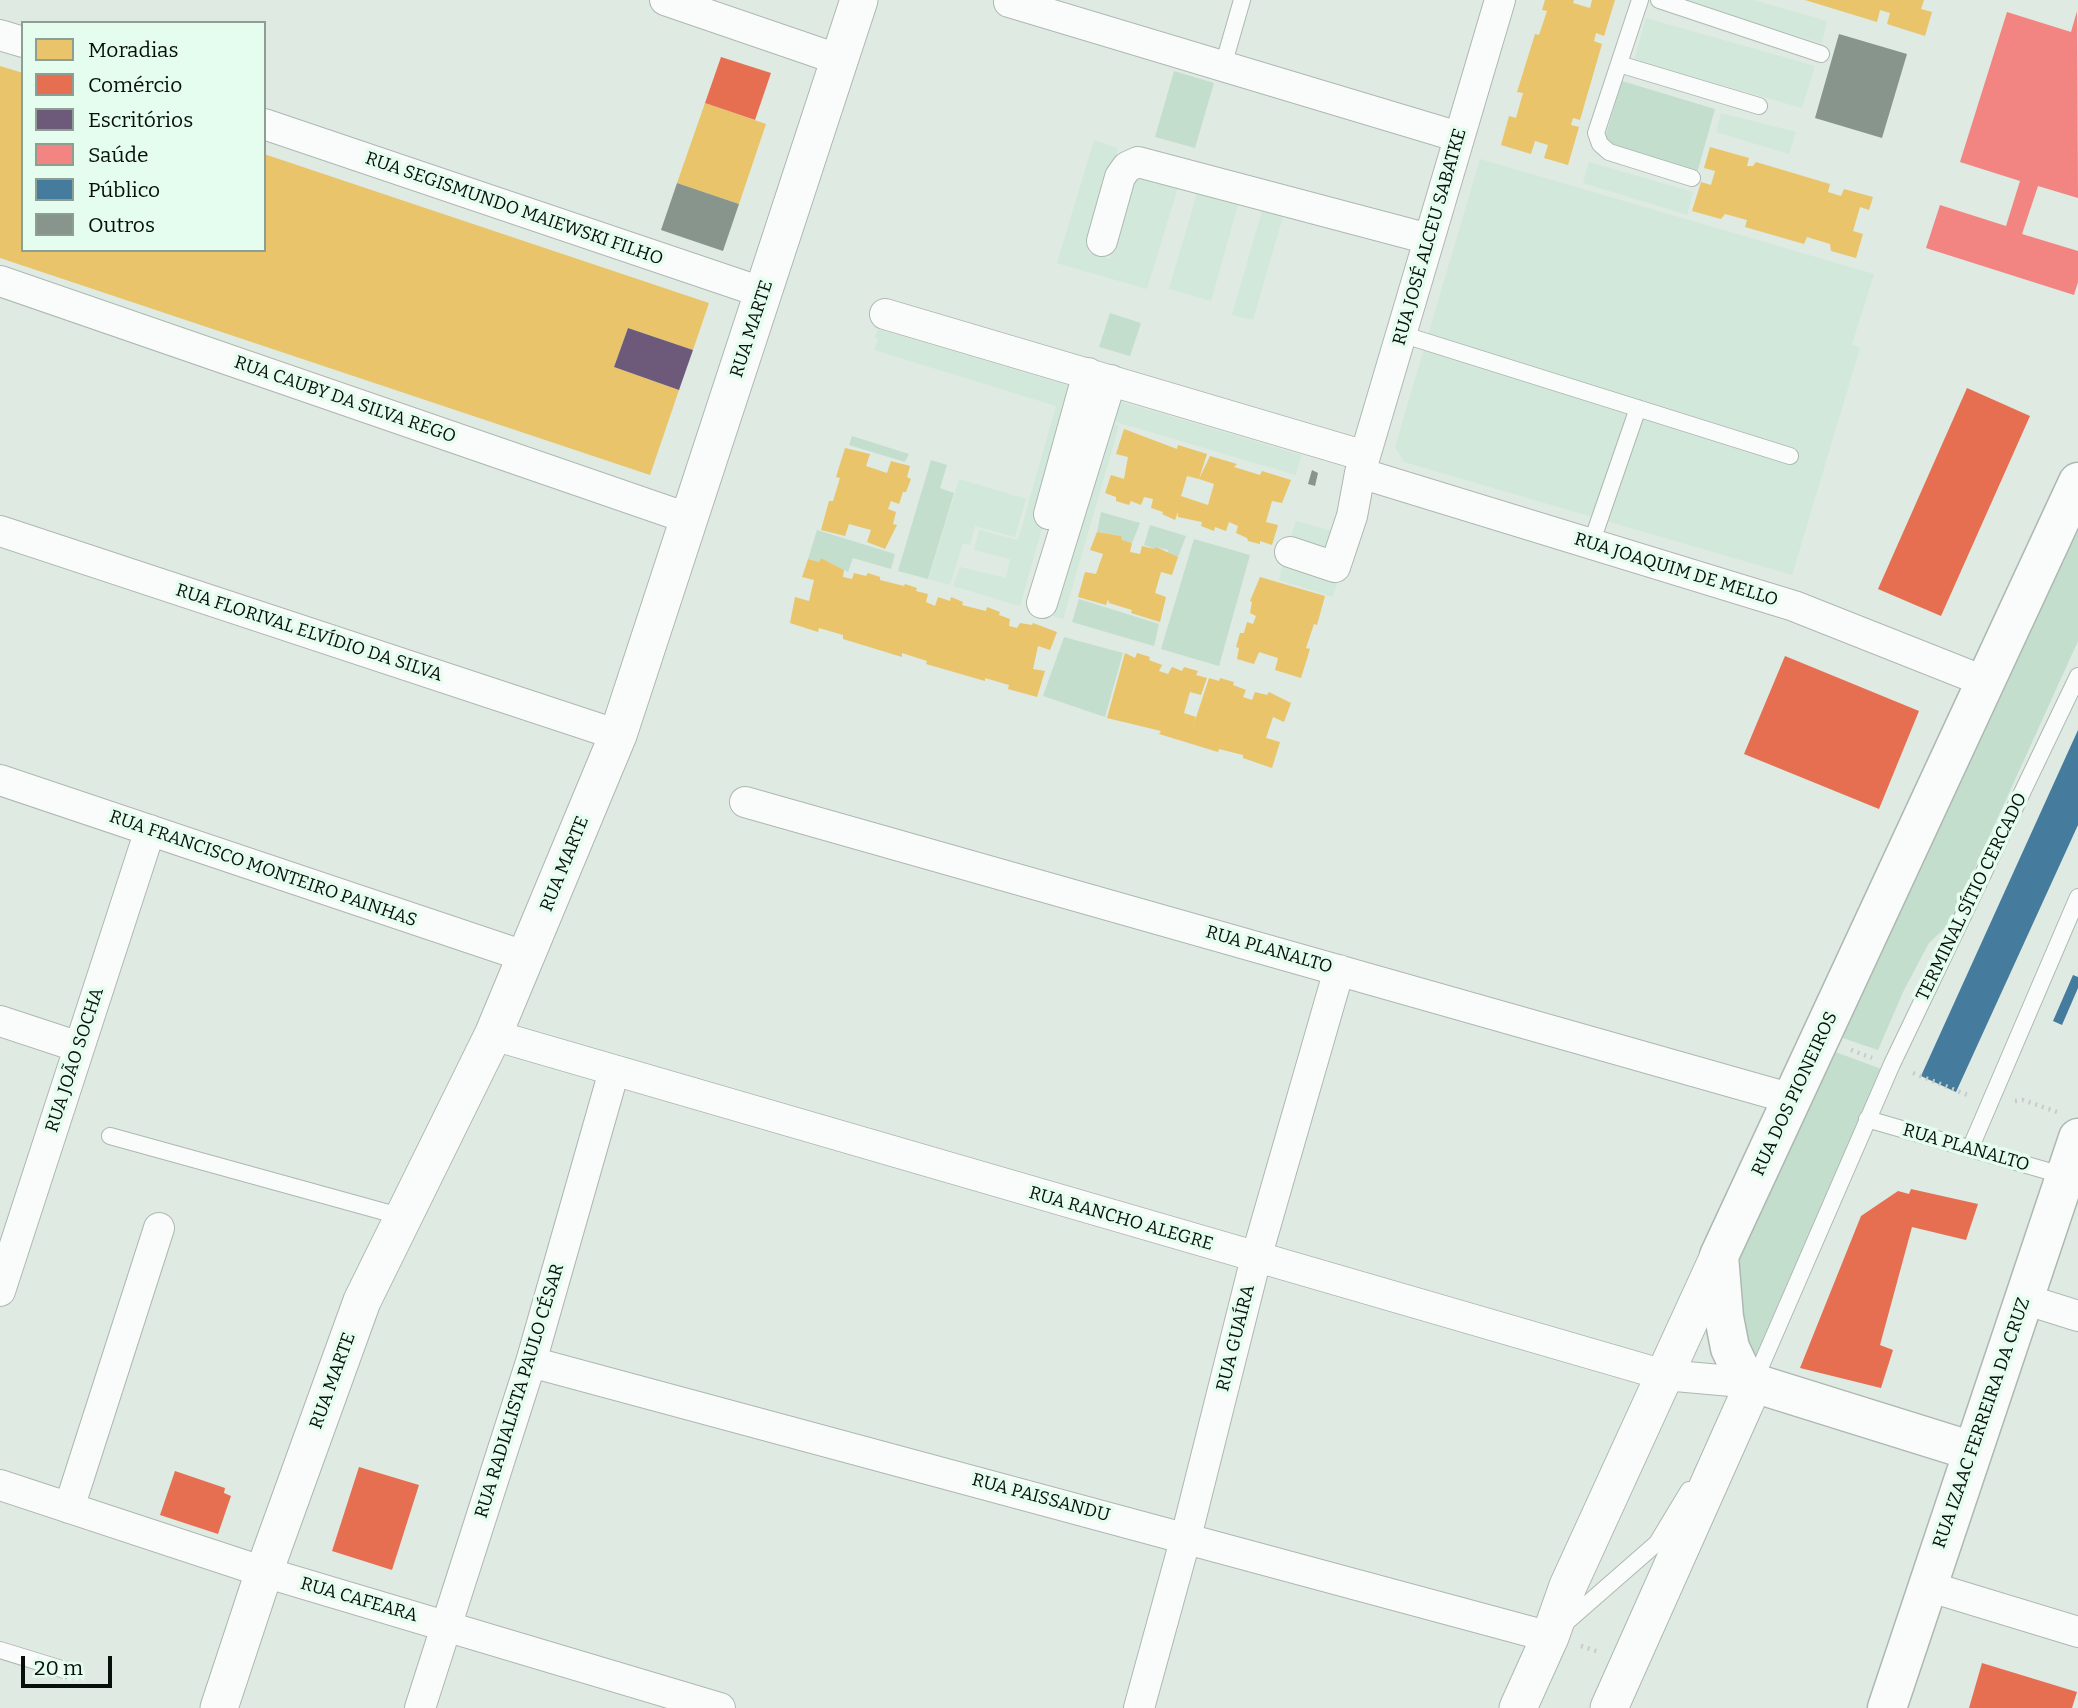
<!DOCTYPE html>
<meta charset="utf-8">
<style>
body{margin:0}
#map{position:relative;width:2078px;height:1708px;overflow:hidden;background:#deeae2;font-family:Bitter,serif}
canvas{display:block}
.legend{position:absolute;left:21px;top:21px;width:245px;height:231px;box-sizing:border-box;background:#e5fdee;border:2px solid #8d9e93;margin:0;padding:9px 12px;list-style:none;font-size:21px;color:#08100b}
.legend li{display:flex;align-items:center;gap:14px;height:35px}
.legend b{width:35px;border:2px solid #8d9e93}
.scale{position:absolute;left:21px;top:1656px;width:91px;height:32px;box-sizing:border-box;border:4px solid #08100b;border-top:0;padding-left:9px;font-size:21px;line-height:24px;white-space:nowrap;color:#08100b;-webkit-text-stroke:5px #e5fdee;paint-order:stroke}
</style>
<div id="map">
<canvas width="2078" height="1708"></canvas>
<ul class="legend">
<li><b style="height:19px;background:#e9c46a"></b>Moradias</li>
<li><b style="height:19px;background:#e76f51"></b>Comércio</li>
<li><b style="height:19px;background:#6d597a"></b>Escritórios</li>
<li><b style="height:19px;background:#f28482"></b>Saúde</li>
<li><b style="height:19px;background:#457b9d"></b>Público</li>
<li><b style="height:19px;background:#87958d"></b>Outros</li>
</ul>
<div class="scale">20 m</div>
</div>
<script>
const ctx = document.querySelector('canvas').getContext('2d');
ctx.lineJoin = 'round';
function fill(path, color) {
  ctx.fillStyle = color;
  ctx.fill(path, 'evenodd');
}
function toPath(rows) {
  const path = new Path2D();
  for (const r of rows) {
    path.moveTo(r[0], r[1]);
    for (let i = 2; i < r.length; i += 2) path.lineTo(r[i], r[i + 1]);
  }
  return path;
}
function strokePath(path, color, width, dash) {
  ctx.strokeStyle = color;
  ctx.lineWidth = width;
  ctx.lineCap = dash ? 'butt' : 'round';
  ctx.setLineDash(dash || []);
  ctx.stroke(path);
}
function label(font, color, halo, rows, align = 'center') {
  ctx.font = font + ' Bitter,serif';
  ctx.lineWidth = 7;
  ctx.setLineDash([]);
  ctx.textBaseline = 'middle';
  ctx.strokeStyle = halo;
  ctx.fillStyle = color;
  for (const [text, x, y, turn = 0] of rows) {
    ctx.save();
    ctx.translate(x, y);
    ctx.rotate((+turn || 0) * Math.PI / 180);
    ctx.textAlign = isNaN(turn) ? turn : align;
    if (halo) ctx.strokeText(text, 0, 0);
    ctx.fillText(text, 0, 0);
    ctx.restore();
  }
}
const built = toPath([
 [1679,0,1753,0,1827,21,1822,43],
 [1646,18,1815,66,1802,108,1634,60],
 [1721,113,1796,132,1789,154,1716,132],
 [1094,140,1118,148,1087,252,1110,259,1135,174,1178,187,1147,289,1057,263],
 [1480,159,1874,274,1852,344,1860,348,1792,575,1404,462,1395,447],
 [1589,162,1693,192,1687,215,1583,183],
 [1197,193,1238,205,1211,301,1169,289],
 [1263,207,1284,213,1253,320,1232,315],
 [878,329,1077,388,1075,412,1020,606,953,586,960,567,1006,578,1010,559,974,550,979,530,1018,540,1056,406,874,350,878,339,875,338],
 [1112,399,1301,455,1296,475,1106,419],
 [1101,419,1119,426,1063,619,1043,613],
 [959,479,1026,499,1015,537,975,526,970,545,963,543,950,585,929,579],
 [1296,521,1339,533,1332,553,1290,540],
 [1284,560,1339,577,1333,597,1279,580]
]);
const green = toPath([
 [1174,71,1214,83,1195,148,1155,137],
 [1622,81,1715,109,1697,173,1603,144],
 [1110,313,1141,323,1130,356,1099,347],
 [852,436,909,454,905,462,849,445],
 [931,460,947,465,940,488,954,493,928,579,898,571],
 [2078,485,2078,641,1950,923,1929,943,1904,990,1878,1050,1825,1032],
 [1101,512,1140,523,1132,543,1122,540,1121,536,1097,532],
 [1150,525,1186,536,1178,557,1168,554,1168,550,1156,547,1154,549,1144,545],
 [817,530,895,554,891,569,853,558,848,572,821,558,819,562,808,559],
 [1194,539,1250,555,1219,666,1161,649],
 [1079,599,1159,624,1154,646,1072,622],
 [1064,637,1123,653,1105,717,1043,696],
 [1819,1046,1887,1071,1755,1375,1722,1254]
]);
const homes = toPath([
 [1545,0,1574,0,1573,3,1590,8,1592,0,1615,0,1604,36,1596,33,1594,41,1602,44,1580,120,1573,118,1571,125,1579,127,1568,165,1544,158,1548,145,1535,141,1531,154,1501,145,1509,116,1516,118,1523,93,1517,92,1535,34,1539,35,1547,11,1542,10],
 [1805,0,1924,0,1921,9,1932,12,1925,36,1887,24,1890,13,1880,10,1877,22],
 [0,66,23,73,23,250,264,250,264,154,709,303,693,350,628,328,614,367,679,390,650,475,0,258],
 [705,103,766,124,739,204,677,183],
 [1710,147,1749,158,1747,166,1753,166,1756,162,1830,184,1828,192,1841,196,1844,189,1873,197,1869,210,1860,207,1853,231,1863,234,1856,258,1831,251,1830,244,1807,237,1804,244,1745,227,1747,220,1725,214,1721,219,1692,211,1701,182,1711,185,1715,171,1704,168],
 [1124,429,1177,449,1178,445,1207,454,1199,479,1187,476,1181,496,1208,505,1214,484,1199,479,1210,456,1237,464,1234,467,1260,475,1262,471,1291,480,1282,503,1272,501,1266,522,1278,525,1272,545,1260,541,1260,544,1248,541,1247,538,1236,533,1238,526,1229,522,1226,531,1215,527,1214,531,1201,526,1202,522,1178,517,1178,512,1175,520,1162,514,1163,512,1151,508,1153,499,1144,497,1141,505,1131,501,1129,505,1116,501,1116,497,1105,493,1111,475,1124,479,1128,457,1116,454],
 [845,448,870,454,866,466,887,473,891,461,910,466,907,477,911,479,906,492,903,492,899,504,891,501,888,509,896,512,893,524,897,525,885,549,867,542,871,530,849,524,845,536,821,530,829,501,833,501,840,478,836,477],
 [1097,532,1121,536,1122,540,1132,543,1130,552,1140,554,1142,546,1154,549,1156,547,1178,557,1172,575,1161,572,1155,593,1166,597,1160,622,1131,613,1132,610,1109,603,1108,599,1106,605,1078,597,1085,572,1096,574,1103,554,1090,550],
 [821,558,844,570,843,577,852,579,854,573,866,576,868,573,880,577,880,580,904,586,905,584,917,588,916,591,928,594,926,602,935,606,938,597,950,601,951,597,963,602,962,605,986,611,987,607,1000,612,999,615,1010,619,1009,626,1017,628,1020,623,1032,625,1033,623,1057,632,1050,650,1038,646,1033,669,1045,671,1037,697,1008,689,1009,685,985,678,985,681,926,664,927,661,902,653,902,657,843,639,843,635,819,628,818,632,790,623,795,597,809,601,814,580,802,577,808,559,819,562],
 [1260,577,1325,596,1317,625,1314,624,1306,648,1310,649,1301,678,1275,670,1278,658,1259,652,1254,664,1237,659,1239,648,1236,647,1240,633,1244,633,1247,622,1253,624,1256,616,1250,613,1252,602,1250,601],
 [1125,653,1135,658,1137,653,1150,657,1149,660,1162,665,1159,671,1168,674,1172,667,1182,671,1184,667,1198,671,1196,675,1207,678,1201,695,1190,692,1184,713,1196,717,1192,730,1209,678,1219,681,1220,678,1234,682,1233,685,1246,690,1243,697,1252,700,1255,692,1267,695,1269,692,1291,703,1284,722,1273,717,1266,738,1280,742,1272,768,1243,758,1243,755,1219,749,1218,752,1159,734,1161,731,1107,718]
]);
const shops = toPath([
 [721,57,771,73,755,120,705,103],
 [1967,388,2030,416,1941,616,1878,589],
 [1785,656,1919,711,1879,809,1744,754],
 [1911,1189,1978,1204,1966,1240,1912,1227,1880,1345,1893,1350,1881,1388,1800,1368,1861,1216,1898,1191,1909,1194],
 [359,1467,419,1485,392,1570,332,1551],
 [175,1471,225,1488,224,1493,231,1496,218,1534,160,1515],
 [1982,1663,2077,1692,2072,1708,1969,1708]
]);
const offices = toPath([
 [628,328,693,350,679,390,614,367]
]);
const health = toPath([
 [2077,11,2078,198,2038,186,2022,234,2078,251,2078,282,2074,295,1926,248,1940,205,2006,226,2020,181,1960,162,2007,12,2071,32]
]);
const public = toPath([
 [2078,730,2078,825,1956,1092,1921,1076],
 [2073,975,2078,977,2078,988,2062,1025,2053,1021]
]);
const building = toPath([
 [1839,34,1907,54,1882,138,1815,118],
 [677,183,739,204,723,251,661,230],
 [1312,470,1318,473,1315,486,1308,484]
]);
const path = toPath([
 [1851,1050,1872,1058],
 [1913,1073,1970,1096],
 [2015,1101,2023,1100,2057,1112],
 [1581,1646,1599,1652]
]);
const service = toPath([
 [1640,0,1596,133,1600,144,1609,152,1692,178],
 [1659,0,1821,54],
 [1619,64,1759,106],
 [1223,66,1242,0],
 [1401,334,1790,456],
 [1591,544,1638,408],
 [1867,1119,2065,1176],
 [110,1136,403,1217],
 [1970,1149,2078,897],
 [1753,1384,1892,1064,2078,676],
 [1562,1626,1657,1543,1689,1490],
 [0,1650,65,1670]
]);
const minor = toPath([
 [665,0,840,60],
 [1010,0,1009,2,1459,137],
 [0,35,23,42],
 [264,124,764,293],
 [1102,241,1120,177,1127,167,1138,162,1429,239],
 [0,281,690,519],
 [885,314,1365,456],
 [1360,473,1794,606,1986,682],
 [1049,514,1088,373],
 [0,531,618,735],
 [1290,552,1335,567,1352,516,1360,473,1500,0],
 [1042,603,1111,380],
 [0,780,527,957],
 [745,802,1792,1099],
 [0,1021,79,1047],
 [493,1035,1664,1375,1754,1383],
 [0,1291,150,830],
 [2024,1299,2078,1316],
 [531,1362,1550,1637],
 [0,1485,264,1572,720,1708],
 [69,1508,159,1228],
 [1927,1586,2078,1632],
 [420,1708,531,1362,614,1071],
 [1139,1708,1186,1537,1256,1258,1339,970]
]);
const tertiary = toPath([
 [219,1708,264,1572,362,1301,493,1035,618,735,859,0],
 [1518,1708,1550,1637,1568,1586,1719,1256],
 [1609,1708,1754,1383]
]);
const secondary = toPath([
 [1972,1451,1754,1383,1740,1369,1730,1348,1724,1317,1719,1256,2078,482],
 [1887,1708,2078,1138]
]);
const streetNames = [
 ["RUA SEGISMUNDO MAIEWSKI FILHO",514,209,19],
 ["RUA JOSÉ ALCEU SABATKE",1430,237,-74],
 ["RUA MARTE",752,329,-72],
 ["RUA CAUBY DA SILVA REGO",345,400,19],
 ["RUA JOAQUIM DE MELLO",1676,570,17],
 ["RUA FLORIVAL ELVÍDIO DA SILVA",309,633,18],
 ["RUA MARTE",565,864,-68],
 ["RUA FRANCISCO MONTEIRO PAINHAS",263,869,19],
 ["TERMINAL SÍTIO CERCADO",1972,897,-64],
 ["RUA PLANALTO",1269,950,16],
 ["RUA JOÃO SOCHA",75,1060,-72],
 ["RUA DOS PIONEIROS",1795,1094,-65],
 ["RUA PLANALTO",1966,1148,16],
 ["RUA RANCHO ALEGRE",1121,1219,16],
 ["RUA GUAÍRA",1236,1338,-76],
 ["RUA MARTE",333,1381,-70],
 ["RUA RADIALISTA PAULO CÉSAR",520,1391,-73],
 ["RUA IZAAC FERREIRA DA CRUZ",1982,1423,-71],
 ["RUA PAISSANDU",1041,1498,15],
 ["RUA CAFEARA",359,1600,16]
];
fill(built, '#d2e8da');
fill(green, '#c4dece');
fill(homes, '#e9c46a');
fill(shops, '#e76f51');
fill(offices, '#6d597a');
fill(health, '#f28482');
fill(public, '#457b9d');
fill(building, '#87958d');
strokePath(service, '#aeb8b2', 18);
strokePath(minor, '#aeb8b2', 32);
strokePath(tertiary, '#aeb8b2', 39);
strokePath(secondary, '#aeb8b2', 41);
strokePath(path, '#c8cbc9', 4.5, [2, 5]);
strokePath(service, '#fafcfb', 16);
strokePath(minor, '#fafcfb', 30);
strokePath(tertiary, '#fafcfb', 37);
strokePath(secondary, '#fafcfb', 38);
label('18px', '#08100b', '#e5fdee', streetNames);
</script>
